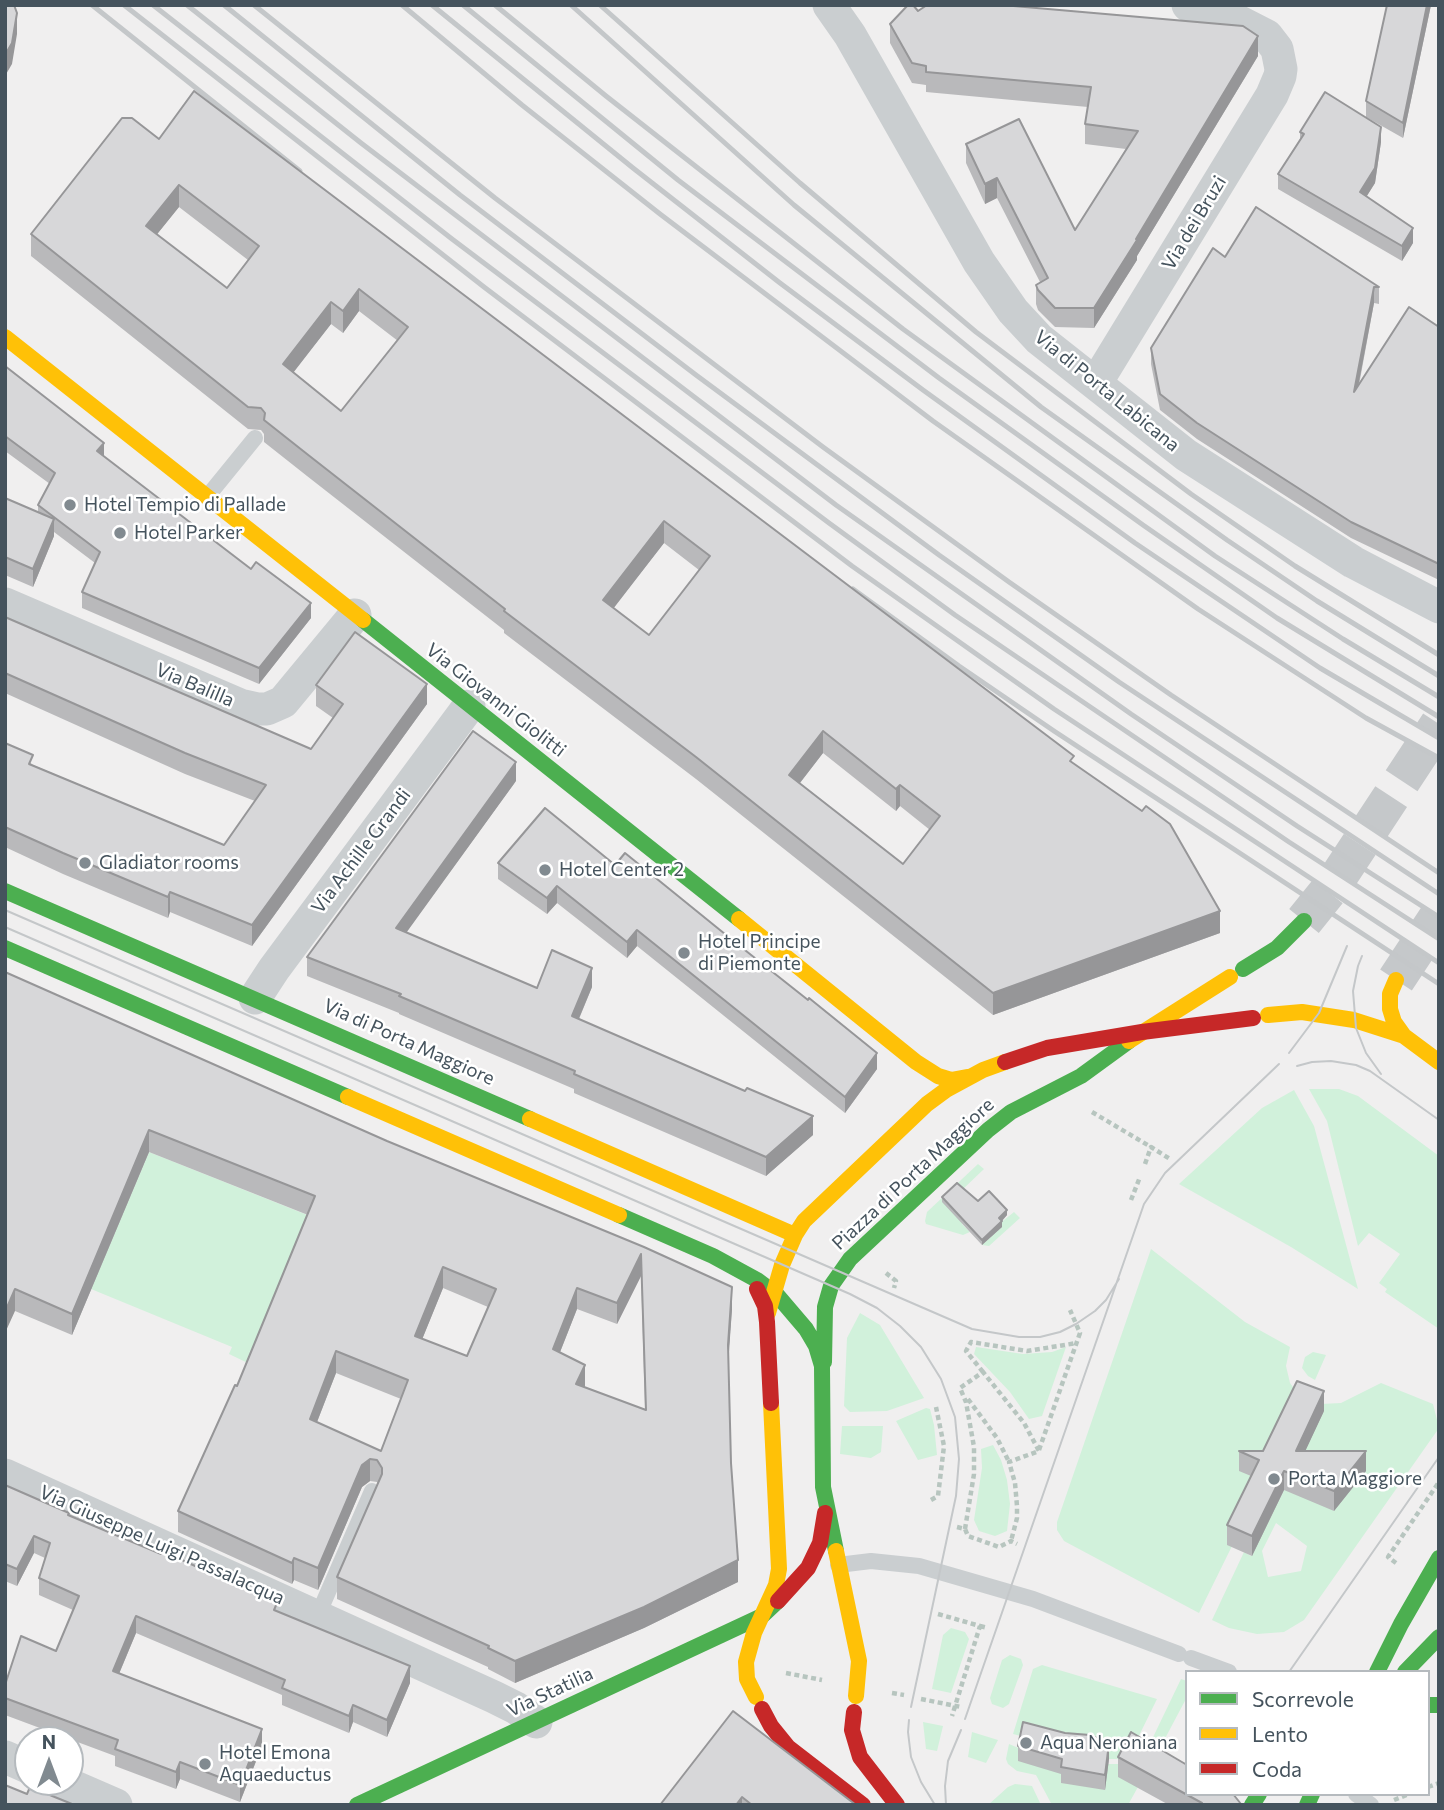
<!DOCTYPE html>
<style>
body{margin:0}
#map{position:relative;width:1444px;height:1810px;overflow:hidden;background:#f0efef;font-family:Commissioner,sans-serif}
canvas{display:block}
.frame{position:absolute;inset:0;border:7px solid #45535d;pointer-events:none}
.legend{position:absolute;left:1185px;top:1670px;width:245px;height:126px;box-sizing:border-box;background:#fff;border:2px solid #b5babe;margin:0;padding:9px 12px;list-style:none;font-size:21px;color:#45535d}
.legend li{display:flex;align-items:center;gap:14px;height:35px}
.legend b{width:35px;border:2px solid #b5babe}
.north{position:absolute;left:14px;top:1726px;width:70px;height:70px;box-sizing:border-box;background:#fff;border:2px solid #b5babe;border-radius:50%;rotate:0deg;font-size:19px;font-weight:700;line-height:28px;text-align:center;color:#45535d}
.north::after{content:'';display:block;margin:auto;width:24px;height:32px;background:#818a90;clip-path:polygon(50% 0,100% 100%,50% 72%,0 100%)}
</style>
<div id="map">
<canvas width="1444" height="1810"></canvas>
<div class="frame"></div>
<ul class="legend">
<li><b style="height:9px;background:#4caf50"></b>Scorrevole</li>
<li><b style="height:9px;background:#ffc107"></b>Lento</li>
<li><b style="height:9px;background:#c62828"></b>Coda</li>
</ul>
<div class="north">N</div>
</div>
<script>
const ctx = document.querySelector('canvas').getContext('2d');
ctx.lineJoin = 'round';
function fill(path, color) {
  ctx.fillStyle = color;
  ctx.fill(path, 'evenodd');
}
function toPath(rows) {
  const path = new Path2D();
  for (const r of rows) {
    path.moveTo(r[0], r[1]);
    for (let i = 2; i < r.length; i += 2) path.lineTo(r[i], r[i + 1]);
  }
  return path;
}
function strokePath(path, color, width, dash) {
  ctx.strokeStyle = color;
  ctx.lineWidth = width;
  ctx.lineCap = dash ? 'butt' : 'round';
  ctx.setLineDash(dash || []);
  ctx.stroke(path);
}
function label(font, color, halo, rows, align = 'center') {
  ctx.font = font + ' Commissioner,sans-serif';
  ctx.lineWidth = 5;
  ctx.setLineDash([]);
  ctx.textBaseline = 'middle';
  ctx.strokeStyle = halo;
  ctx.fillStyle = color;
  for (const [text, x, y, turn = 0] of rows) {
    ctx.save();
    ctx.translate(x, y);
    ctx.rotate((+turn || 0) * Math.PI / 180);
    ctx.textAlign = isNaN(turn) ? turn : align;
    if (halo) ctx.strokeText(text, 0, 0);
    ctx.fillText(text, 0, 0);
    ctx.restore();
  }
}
const green = toPath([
 [1309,1089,1339,1089,1358,1096,1439,1156,1439,1329,1385,1292,1387,1289,1379,1283,1400,1254,1369,1233,1358,1246,1327,1121],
 [1294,1090,1314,1126,1358,1289,1291,1247,1179,1184,1262,1108],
 [149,1152,315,1218,254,1366,229,1354,232,1347,91,1289],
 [978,1164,984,1169,961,1191,962,1224,970,1232,963,1235,926,1224,925,1221,927,1212],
 [1014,1212,1020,1218,989,1246,982,1245,1002,1227,999,1224],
 [1151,1249,1245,1322,1290,1347,1286,1366,1290,1383,1298,1394,1232,1546,1199,1613,1064,1541,1057,1530,1057,1522],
 [860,1313,880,1325,924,1398,887,1411,850,1412,844,1406,847,1338],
 [976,1347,1023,1354,1052,1352,1066,1347,1042,1416,1029,1419,1010,1392,974,1354],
 [1313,1352,1326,1355,1315,1380,1308,1376,1302,1368,1305,1357],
 [1381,1383,1433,1404,1439,1428,1304,1620,1284,1632,1257,1634,1229,1628,1212,1620,1244,1552,1251,1556,1282,1494,1297,1465,1321,1404,1341,1403],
 [1276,1523,1307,1546,1301,1571,1268,1577,1262,1551],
 [926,1408,930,1409,934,1425,937,1455,918,1460,896,1421],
 [842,1426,883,1426,881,1452,871,1458,840,1454],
 [993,1445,1001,1460,1007,1480,1010,1504,1007,1531,995,1536,979,1531,974,1520,982,1468,981,1449],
 [951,1628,965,1632,969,1639,951,1693,932,1689,943,1635],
 [1010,1655,1021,1659,1023,1665,1009,1704,1003,1708,992,1704,990,1698,1002,1660],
 [1042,1665,1157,1699,1130,1754,1124,1759,1109,1759,1013,1734,1033,1669],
 [1181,1679,1187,1681,1187,1697,1152,1763,1143,1758],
 [923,1722,943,1726,937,1751,926,1749],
 [972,1732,998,1740,986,1763,968,1757],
 [1009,1744,1021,1749,1108,1764,1130,1764,1139,1785,1128,1805,1052,1805,1036,1775,1017,1771,1008,1764,1006,1759],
 [1015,1784,1032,1786,1041,1805,988,1805,1008,1787]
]);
const secondaryTunnel = toPath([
 [1304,921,1333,885,1439,724],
 [1396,980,1439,915]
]);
const path = toPath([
 [1092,1112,1151,1147],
 [1145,1164,1151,1147,1170,1159],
 [1131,1200,1140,1177],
 [886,1273,896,1281,894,1288],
 [983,1372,966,1351,971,1342,1027,1351,1077,1343],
 [968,1399,997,1438,1009,1462],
 [1039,1450,1080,1333,1070,1310],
 [931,1500,938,1496,944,1446,936,1407],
 [957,1527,965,1529,968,1536,999,1547,1011,1541,1017,1544],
 [965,1529,974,1474,974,1447,966,1402,960,1388,983,1372,1024,1423,1039,1451,1009,1462,1015,1483,1017,1506,1017,1518,1011,1541],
 [1396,1563,1388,1557,1439,1482],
 [938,1614,980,1626,952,1716],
 [980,1626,988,1628],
 [786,1673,822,1680],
 [892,1693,904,1695],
 [921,1699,961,1707],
 [1428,1787,1439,1783],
 [1394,1800,1409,1794]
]);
const lane = toPath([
 [207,497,255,438],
 [838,1565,871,1561,919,1566,1033,1599,1179,1654],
 [318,1615,372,1491],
 [1191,1658,1229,1672],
 [1356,1794,1371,1805]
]);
const street = toPath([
 [829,5,850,35,979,262,1013,311,1039,339,1186,455,1353,562,1439,607],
 [1096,383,1272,95,1280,76,1281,69,1277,49,1267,36,1226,15,1188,5],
 [5,604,240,705,258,709,267,709,283,702,355,615],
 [255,998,274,969,469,706],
 [5,1475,494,1697,516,1708,536,1722],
 [5,1757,28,1767],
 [63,1782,116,1805]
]);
const fast = toPath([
 [363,620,739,919],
 [5,891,530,1119],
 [5,948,348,1097],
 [1243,969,1277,948,1304,921],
 [619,1215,713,1256,757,1280,777,1295,806,1329,816,1346,822,1366,823,1487,836,1551],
 [824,1362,825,1307,831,1286,850,1259,988,1130,1011,1112,1081,1076,1129,1041],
 [1377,1672,1401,1624,1439,1558],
 [1405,1672,1439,1637],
 [1428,1705,1439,1705],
 [357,1805,762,1616,778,1601],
 [1252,1805,1259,1794],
 [1307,1805,1312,1794]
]);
const slow = toPath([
 [5,337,363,620],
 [739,919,916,1062,938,1076,951,1080,967,1077],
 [1396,980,1390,994,1390,1009,1394,1022,1404,1036],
 [1268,1015,1302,1012,1354,1020,1404,1036,1439,1062],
 [1129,1041,1230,977],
 [348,1097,619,1215],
 [530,1119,795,1235],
 [768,1313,782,1265,795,1235,804,1221,927,1104,946,1090,983,1070,1005,1062],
 [836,1551,859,1661,856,1696],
 [756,1697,747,1679,746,1662,754,1633,776,1585,779,1569,771,1403]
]);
const jam = toPath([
 [1005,1062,1047,1048,1142,1032,1253,1018],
 [757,1289,765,1306,767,1322,771,1403],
 [778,1601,808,1568,820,1543,825,1513],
 [762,1709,771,1726,788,1747,863,1805],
 [854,1712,852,1730,860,1757,897,1805]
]);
const tram = toPath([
 [5,910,972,1329,1019,1337,1040,1337,1060,1332,1076,1324,1095,1311,1106,1300,1119,1279],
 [5,927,850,1294,877,1308,900,1326,921,1347,941,1379,955,1417,959,1459,956,1496,911,1707],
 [1362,956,1358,966,1353,991,1356,1028,1366,1053,1381,1074],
 [1289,1053,1319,1013,1347,946],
 [1297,1066,1312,1062,1331,1061,1356,1065,1370,1071,1439,1120],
 [1289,1672,1439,1457],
 [965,1719,1144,1204,1165,1173,1279,1064],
 [909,1720,908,1732,911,1757,921,1782,935,1805],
 [946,1805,945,1786,948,1761,961,1730]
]);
const rail = toPath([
 [92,5,300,171],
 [124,5,484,287,852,566,1054,709,1439,963],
 [153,5,452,239,829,523,955,615,1289,842,1439,939],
 [187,5,361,143,836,505,1131,714,1297,826,1439,917],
 [224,5,460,195,696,375,939,555,1119,682,1439,894],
 [254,5,495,198,823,447,1009,582,1171,695,1439,873],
 [402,5,522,105,660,214,933,421,1198,609,1366,718,1439,758],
 [432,5,633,168,780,283,923,390,1135,543,1320,668,1439,738],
 [463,5,678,180,939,378,1143,525,1277,618,1439,717],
 [495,5,606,96,903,329,1215,556,1343,639,1439,697],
 [571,5,794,205,1041,407,1227,540,1317,601,1439,676],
 [600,5,800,183,976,332,1191,494,1295,566,1439,655],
 [853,589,959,666,1054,731,1439,984]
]);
const wall = toPath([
 [1431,5,1403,138,1366,117,1366,101],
 [918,11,1258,56,1137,256,1137,260,1094,328,1055,327,1038,310,1036,304,1036,285,1040,282,997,198,985,204,966,163,966,144,1075,230,1126,149,1085,144,1085,124,1088,107,926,92,926,85,912,83,890,43,890,24],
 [1300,132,1381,142,1375,183,1366,197,1413,243,1402,261,1278,189,1278,174,1300,139],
 [159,139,1074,764,1220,933,993,1015,696,779,504,633,504,630,307,476,264,442,264,434,261,430,248,429,31,256,31,234],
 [179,207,248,260,227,288,157,234],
 [359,311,398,341,341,411,293,372,331,324,343,333],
 [664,543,699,570,649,635,613,608],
 [823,753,896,811,900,806,930,830,903,864,800,783],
 [1225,257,1379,287,1379,304,1374,303,1359,385,1439,327,1439,580,1351,538,1197,439,1160,410,1151,364,1151,348],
 [1439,261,1439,282,1437,281,1437,264],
 [5,366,104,457,311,618,259,684,82,608,82,592,95,563,54,532,54,536,33,587,5,575,5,498,38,512,38,505,50,484,5,451],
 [5,617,311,749,333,718,316,706,316,685,427,704,252,946,170,912,168,918,63,874,5,847,5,743,33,765,224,845,255,801,185,774,5,693],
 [516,781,406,932,537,988,592,987,579,1019,813,1135,766,1176,574,1093,574,1089,399,1014,399,1013,307,976,307,957],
 [498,863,615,865,877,1069,845,1113,637,946,627,958,557,903,547,914,498,879],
 [5,972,732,1309,728,1360,731,1463,738,1582,644,1628,515,1683,488,1669,488,1667,337,1599,337,1577,378,1483,377,1482,370,1481,362,1487,318,1590,294,1580,292,1584,178,1532,178,1511,237,1386,308,1215,149,1152,72,1335,15,1311],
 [641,1276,645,1410,585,1387,585,1386,560,1352,577,1309,617,1324],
 [443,1288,488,1307,467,1356,422,1339],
 [336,1373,401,1399,381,1451,317,1422],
 [942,1197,978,1201,1007,1215,1002,1221,1002,1227,982,1245,942,1202],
 [1324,1411,1305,1451,1366,1471,1334,1511,1284,1490,1252,1556,1227,1545,1227,1525,1251,1476,1239,1471,1239,1451,1263,1451],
 [5,1485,277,1611,410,1683,387,1737,353,1722,349,1733,282,1705,282,1695,136,1633,119,1674,262,1746,240,1802,180,1779,176,1789,115,1766,115,1756,5,1715,5,1685,56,1651,73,1610,39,1595,39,1578,45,1558,34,1553,17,1586,5,1581],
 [733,1711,856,1805,660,1805],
 [1018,1746,1109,1759,1105,1790,1061,1783,1061,1774,1018,1761],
 [1118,1757,1233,1796,1241,1804,1244,1805,1169,1805,1118,1777]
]);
const shadedWall = toPath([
 [1427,5,1431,5,1403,138,1403,123],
 [17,13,17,34,12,64,5,76,5,55],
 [1258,36,1258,56,1137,256,1137,260,1094,328,1094,308],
 [1381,127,1381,142,1375,183,1360,207,1360,192],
 [997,178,997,198,985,204,985,184],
 [179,185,179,207,146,248,146,226],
 [1413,228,1413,243,1402,261,1402,246],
 [1374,287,1374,303,1354,408,1354,392],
 [359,289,359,311,343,333,343,311],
 [331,302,331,324,283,386,283,364],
 [104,443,104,458,97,451],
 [54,519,54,536,33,587,33,569],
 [664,521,664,543,603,622,603,600],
 [311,603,311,618,259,684,259,668],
 [427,684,427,704,252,946,252,925],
 [823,731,823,753,789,797,789,775],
 [516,762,516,781,396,947,396,928],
 [900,785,900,806,896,811,896,789],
 [557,886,557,903,547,914,547,898],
 [170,892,170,912,168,918,168,897],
 [1220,911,1220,933,993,1015,993,993],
 [637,930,637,946,627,958,627,942],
 [592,968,592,987,572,1035,572,1016],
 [877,1053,877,1069,845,1113,845,1097],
 [813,1116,813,1135,766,1176,766,1157],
 [149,1130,149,1152,72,1335,72,1314],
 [1007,1210,1007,1215,999,1224,999,1218],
 [1002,1221,1002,1227,982,1245,982,1240],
 [641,1254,641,1276,617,1324,617,1303],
 [443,1267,443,1288,415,1357,415,1336],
 [732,1287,732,1309,728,1366,728,1345],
 [577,1288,577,1309,553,1370,553,1349],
 [15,1289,15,1311,5,1333,5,1312],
 [336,1351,336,1373,310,1440,310,1419],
 [585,1365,585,1386,576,1405,576,1384],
 [7,1369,7,1390,5,1393,5,1372],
 [1324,1391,1324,1411,1296,1471,1296,1451],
 [1366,1451,1366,1471,1334,1511,1334,1491],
 [370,1459,370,1481,362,1487,318,1590,318,1568,362,1465],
 [1284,1471,1284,1490,1252,1556,1252,1536],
 [34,1536,34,1553,17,1586,17,1569],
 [294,1558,294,1580,292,1584,292,1563],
 [738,1560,738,1582,644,1628,515,1683,515,1661],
 [136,1616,136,1633,113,1688,113,1671],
 [410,1666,410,1683,387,1737,387,1720],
 [353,1705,353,1722,349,1733,349,1716],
 [262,1729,262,1746,240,1802,240,1785],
 [1109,1743,1109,1759,1105,1790,1105,1775],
 [180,1762,180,1779,176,1789,176,1772],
 [742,1797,742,1805,736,1805]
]);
const building = toPath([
 [5,5,14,5,17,13,12,43,5,55,5,5],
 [908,5,913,5,918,11,927,5,1002,5,1243,26,1258,36,1136,239,1137,240,1094,308,1055,308,1038,290,1036,285,1048,278,997,178,985,184,966,144,1019,119,1075,230,1138,131,1085,124,1091,87,926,72,926,66,912,63,890,24,908,5],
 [1387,5,1427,5,1403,123,1366,101,1387,5],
 [194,91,1074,756,1070,761,1142,811,1146,806,1170,824,1220,911,993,993,696,757,504,611,505,609,307,454,264,420,265,413,261,408,248,407,31,234,122,118,132,118,159,139,194,91],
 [179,185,259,246,227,288,146,226,179,185],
 [359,289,408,327,341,411,283,364,331,302,343,311,359,289],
 [664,521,710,556,649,635,603,600,664,521],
 [823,731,896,789,900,785,940,816,903,864,789,775,823,731],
 [1325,92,1381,127,1375,168,1360,192,1413,228,1402,246,1278,174,1304,134,1300,132,1325,92],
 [1256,207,1379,287,1374,287,1354,392,1409,307,1439,327,1439,564,1351,522,1197,423,1160,394,1151,348,1213,248,1225,257,1256,207],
 [5,366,104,443,97,451,251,569,256,562,311,603,259,668,82,592,100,552,38,505,55,473,5,436,5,366],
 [5,498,54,519,33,569,5,557,5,498],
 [5,617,311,749,343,704,316,685,355,632,427,684,252,925,170,892,168,897,63,853,5,827,5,743,33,755,29,764,224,845,266,785,185,753,5,673,5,617],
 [473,731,516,762,396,928,537,988,552,950,592,968,572,1016,745,1091,747,1088,813,1116,766,1157,574,1074,575,1071,399,996,401,994,307,957,473,731],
 [545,808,615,865,625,853,736,943,808,1000,809,998,877,1053,845,1097,637,930,627,942,557,886,547,898,498,863,545,808],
 [5,972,387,1141,644,1247,732,1287,728,1345,731,1463,738,1560,644,1607,515,1661,488,1648,489,1646,337,1577,382,1474,382,1468,377,1460,370,1459,362,1465,318,1568,294,1558,292,1563,178,1511,235,1385,237,1386,315,1196,149,1130,72,1314,15,1289,5,1312,5,972],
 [641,1254,646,1410,576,1384,585,1365,553,1349,577,1288,617,1303,641,1254],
 [443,1267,496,1289,467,1356,415,1336,443,1267],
 [336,1351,408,1380,381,1451,310,1419,336,1351],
 [957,1183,978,1201,989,1191,1007,1210,999,1218,1002,1221,982,1240,942,1197,957,1183],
 [1297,1381,1324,1391,1296,1451,1366,1451,1334,1491,1284,1471,1252,1536,1227,1525,1259,1460,1239,1451,1263,1451,1297,1381],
 [5,1485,69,1513,68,1515,161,1554,162,1551,277,1603,274,1610,410,1666,387,1720,353,1705,349,1716,282,1688,285,1680,136,1616,113,1671,262,1729,240,1785,180,1762,176,1772,115,1749,118,1740,5,1698,5,1685,21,1636,56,1651,79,1596,39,1578,50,1543,34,1536,17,1569,5,1564,5,1485],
 [733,1711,856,1805,752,1805,742,1797,736,1805,660,1805,733,1711],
 [1023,1722,1065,1733,1090,1735,1109,1743,1105,1775,1061,1767,1062,1759,1018,1746,1023,1722],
 [1131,1732,1187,1765,1187,1794,1233,1794,1241,1804,1244,1805,1201,1805,1202,1803,1118,1757,1131,1732],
 [5,1785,27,1794,30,1787,72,1804,71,1805,5,1805,5,1785]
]);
const markers = [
 [70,505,7,"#818a90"],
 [120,533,7,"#818a90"],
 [85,863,7,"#818a90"],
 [545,870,7,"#818a90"],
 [684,953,7,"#818a90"],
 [1274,1479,7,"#818a90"],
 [1026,1743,7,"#818a90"],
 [205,1764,7,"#818a90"]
];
const streetNames = [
 ["Via dei Bruzi",1194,223,-59],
 ["Via di Porta Labicana",1107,391,39],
 ["Via Balilla",195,685,23],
 ["Via Giovanni Giolitti",496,700,38],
 ["Via Achille Grandi",361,851,-53],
 ["Via di Porta Maggiore",409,1042,24],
 ["Piazza di Porta Maggiore",913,1174,-43],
 ["Via Giuseppe Luigi Passalacqua",162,1545,24],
 ["Via Statilia",550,1692,-25]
];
const poiNames = [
 ["Hotel Tempio di Pallade",84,505],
 ["Hotel Parker",134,533],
 ["Gladiator rooms",99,863],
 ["Hotel Center 2",559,870],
 ["Hotel Principe",698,942],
 ["di Piemonte",698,964],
 ["Porta Maggiore",1288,1479],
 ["Aqua Neroniana",1040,1743],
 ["Hotel Emona",219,1753],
 ["Aquaeductus",219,1775]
];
fill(green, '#d1f1db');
strokePath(secondaryTunnel, '#c5c8ca', 38, [38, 19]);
strokePath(path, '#b7c5bf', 4.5, [5, 3.5]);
strokePath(lane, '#caced0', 16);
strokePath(street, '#caced0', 33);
strokePath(fast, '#4caf50', 16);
strokePath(slow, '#ffc107', 16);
strokePath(jam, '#c62828', 16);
strokePath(tram, '#c4c7c9', 2);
strokePath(rail, '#c4c7c9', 5);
fill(wall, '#b9b9bb');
fill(shadedWall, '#969698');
fill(building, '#d7d7d9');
strokePath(building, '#969698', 2);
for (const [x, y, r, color] of markers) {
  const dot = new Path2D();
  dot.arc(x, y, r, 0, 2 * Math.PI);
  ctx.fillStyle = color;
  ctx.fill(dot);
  strokePath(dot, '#fff', 2.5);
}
label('19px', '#45535d', '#fff', streetNames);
label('19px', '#45535d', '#fff', poiNames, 'left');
</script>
